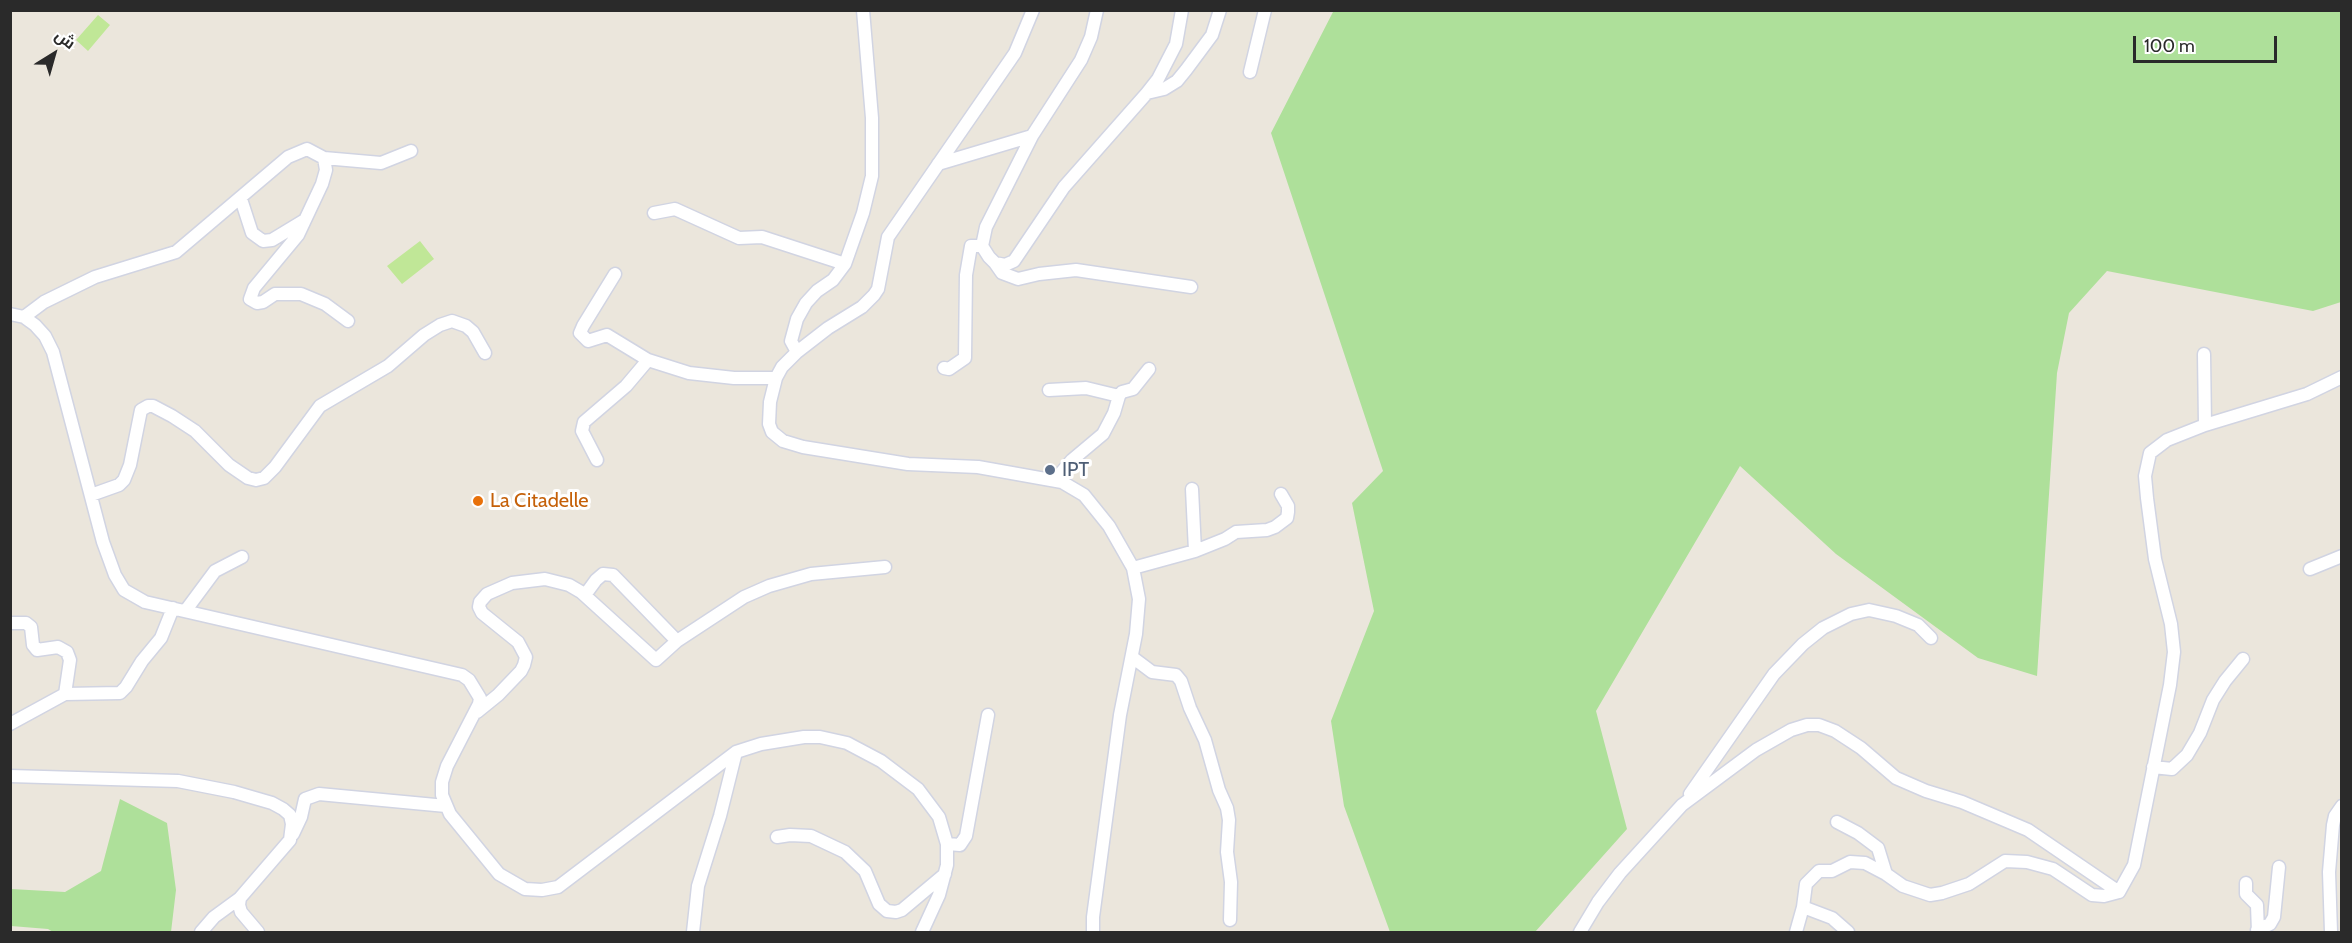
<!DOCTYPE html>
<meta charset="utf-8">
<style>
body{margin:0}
#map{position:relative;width:2352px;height:943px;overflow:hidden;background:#ebe6dc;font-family:Cabin,Cairo,sans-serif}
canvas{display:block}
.frame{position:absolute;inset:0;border:12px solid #2a2a2a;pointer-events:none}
.north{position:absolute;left:24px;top:24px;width:60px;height:60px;-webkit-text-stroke:4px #fff;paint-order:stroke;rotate:37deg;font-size:16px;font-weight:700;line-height:24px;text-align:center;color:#2a2a2a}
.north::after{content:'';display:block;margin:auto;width:21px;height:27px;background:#2a2a2a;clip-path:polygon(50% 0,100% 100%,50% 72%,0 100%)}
.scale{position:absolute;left:2133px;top:36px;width:144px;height:27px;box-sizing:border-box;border:3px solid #2a2a2a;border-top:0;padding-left:8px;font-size:18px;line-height:21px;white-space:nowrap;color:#2a2a2a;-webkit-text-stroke:4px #fff;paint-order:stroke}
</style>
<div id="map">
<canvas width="2352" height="943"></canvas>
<div class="frame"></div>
<div class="north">ش</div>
<div class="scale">100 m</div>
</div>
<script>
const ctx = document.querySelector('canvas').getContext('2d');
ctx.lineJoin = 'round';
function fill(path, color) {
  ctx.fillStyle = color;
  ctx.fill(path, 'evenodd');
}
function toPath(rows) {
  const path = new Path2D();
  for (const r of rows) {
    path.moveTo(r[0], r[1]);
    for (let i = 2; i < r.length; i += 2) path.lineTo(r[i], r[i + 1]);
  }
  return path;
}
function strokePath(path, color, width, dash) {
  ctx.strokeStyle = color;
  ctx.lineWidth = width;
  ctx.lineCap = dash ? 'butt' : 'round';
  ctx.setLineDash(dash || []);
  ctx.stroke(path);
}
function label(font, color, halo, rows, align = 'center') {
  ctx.font = font + ' Cabin,sans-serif';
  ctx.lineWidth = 6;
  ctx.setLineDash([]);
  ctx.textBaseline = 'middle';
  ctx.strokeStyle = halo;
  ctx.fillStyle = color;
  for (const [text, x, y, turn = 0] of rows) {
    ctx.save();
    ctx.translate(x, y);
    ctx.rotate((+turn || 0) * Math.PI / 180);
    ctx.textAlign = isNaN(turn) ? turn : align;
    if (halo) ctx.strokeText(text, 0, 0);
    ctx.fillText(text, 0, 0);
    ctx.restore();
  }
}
const green = toPath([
 [1334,10,2341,11,2341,302,2313,311,2107,271,2069,313,2057,373,2037,676,1978,658,1836,554,1740,466,1596,711,1627,829,1535,932,1390,932,1344,806,1331,721,1374,611,1352,503,1383,471,1271,133],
 [120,799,167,823,176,890,171,932,53,932,48,929,11,926,11,889,65,892,101,871]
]);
const pitch = toPath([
 [98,15,110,25,88,51,76,40],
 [420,241,434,259,402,284,387,266]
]);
const minor = toPath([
 [1033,10,1015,53,888,237,878,289,874,295,862,307,828,328,797,352,782,367,776,378,770,402,769,424,772,432,783,441,803,447,908,464,978,467,1062,482,1084,495,1109,526,1133,568,1139,599,1136,634,1120,715,1093,917,1093,932],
 [1097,10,1091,37,1081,60,1032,136,986,227,982,246,989,257,995,263,1005,265,1014,261,1064,187,1147,93,1158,79,1176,44,1182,10],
 [1250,72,1265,10],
 [1147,93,1164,89,1177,81,1186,70,1212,35,1220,10],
 [324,158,381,163,411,151],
 [938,164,1032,136],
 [241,199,252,233,263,241,272,240,305,220],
 [654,213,675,209,739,238,762,237,845,264],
 [995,263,1002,273,1018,279,1039,274,1076,270,1191,287],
 [615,274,583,326,580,333,588,341,607,335,648,360,689,373,734,378,776,378],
 [10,314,24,317,35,325,45,336,53,352,103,542,115,575,124,590,145,602,462,675,469,680,480,698,479,704,447,766,442,782,442,795,450,814,499,874,525,889,542,890,558,887,736,752,761,744,804,737,820,737,847,743,881,761,918,789,939,817,947,844,947,865,939,895,922,932],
 [24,317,44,302,95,277,176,252,288,157,307,149,324,158,326,170,322,184,298,235,254,288,250,299,257,303,263,302,275,294,301,294,325,304,348,321],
 [797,352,791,341,797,319,806,303,817,291,833,280,845,264,863,213,872,176,872,118,863,10],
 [2204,354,2205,425],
 [944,368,949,369,965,358,966,275,971,246,982,246],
 [1049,390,1086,388,1119,396],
 [597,460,582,431,584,422,626,386,648,360],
 [1055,480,1072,460,1103,434,1114,413,1119,396,1122,392,1133,389,1149,369],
 [1192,489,1195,551],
 [91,495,119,485,124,480,130,465,141,410,148,406,153,406,172,416,195,431,229,465,248,478,256,480,264,478,275,467,320,406,388,366,424,335,440,325,452,321,466,326,473,332,485,353],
 [1133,568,1195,551,1225,539,1236,532,1267,530,1275,527,1287,518,1288,512,1288,506,1281,494],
 [2310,569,2342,556],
 [186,610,215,571,242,557],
 [10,623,26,623,31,627,33,645,37,650,58,647,67,652,70,660,65,694],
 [677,641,744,597,769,586,811,574,885,567],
 [1132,657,1152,672,1176,675,1181,681,1190,708,1205,740,1219,790,1227,808,1229,820,1227,852,1231,882,1230,920],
 [477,712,498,695,521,671,524,665,526,657,518,642,482,613,479,607,480,602,487,594,512,583,545,579,569,585,581,592,656,660,677,641,613,575,603,574,596,580,585,595],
 [10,724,65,694,120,693,126,687,142,661,161,638,173,608],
 [2153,767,2172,769,2187,755,2200,733,2213,700,2225,681,2243,659],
 [10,776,178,781,234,792,272,803,283,809,290,815,292,824,290,840,240,898,239,905,241,912,258,932],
 [1690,794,1774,674,1803,644,1823,628,1851,614,1869,610,1896,616,1918,625,1931,638],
 [1837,822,1858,833,1878,848,1886,874],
 [293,834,301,817,305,799,319,794,446,806],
 [777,837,790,835,811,836,845,852,865,871,879,904,887,911,896,912,902,910,945,874],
 [947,844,960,845,966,836,988,715],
 [2246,883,2246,894,2257,905,2258,932],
 [1803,907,1832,918,1848,932],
 [2257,930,2270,924,2274,917,2279,867],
 [201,932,214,917,240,898],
 [693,932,698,886,720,816,736,752],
 [1580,932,1598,902,1620,873,1682,805,1756,750,1791,730,1807,725,1819,725,1835,731,1861,748,1896,778,1926,791,1962,802,2028,830,2119,892],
 [1796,932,1803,907,1806,884,1819,871,1832,871,1850,862,1865,863,1886,874,1903,886,1930,895,1942,893,1969,884,2005,861,2027,862,2053,869,2092,895,2104,896,2119,892,2134,865,2170,685,2174,652,2171,624,2155,559,2147,498,2145,476,2150,453,2167,440,2205,425,2307,394,2342,377],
 [2331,932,2329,872,2333,825,2335,816,2342,806]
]);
const markers = [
 [1050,470,6,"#5c6f8a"],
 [478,501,6,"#e8710a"]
];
const serviceNames = [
 ["IPT",1062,470]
];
const foodNames = [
 ["La Citadelle",490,501]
];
fill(green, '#aee09a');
fill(pitch, '#c0e797');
strokePath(minor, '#d1d4e2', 15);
strokePath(minor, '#fff', 12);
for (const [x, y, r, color] of markers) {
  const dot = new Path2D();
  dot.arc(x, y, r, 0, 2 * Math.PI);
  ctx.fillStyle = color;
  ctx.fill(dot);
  strokePath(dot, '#fff', 2);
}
label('20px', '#4e5e75', '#fff', serviceNames, 'left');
label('20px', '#c56008', '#fff', foodNames, 'left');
</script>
